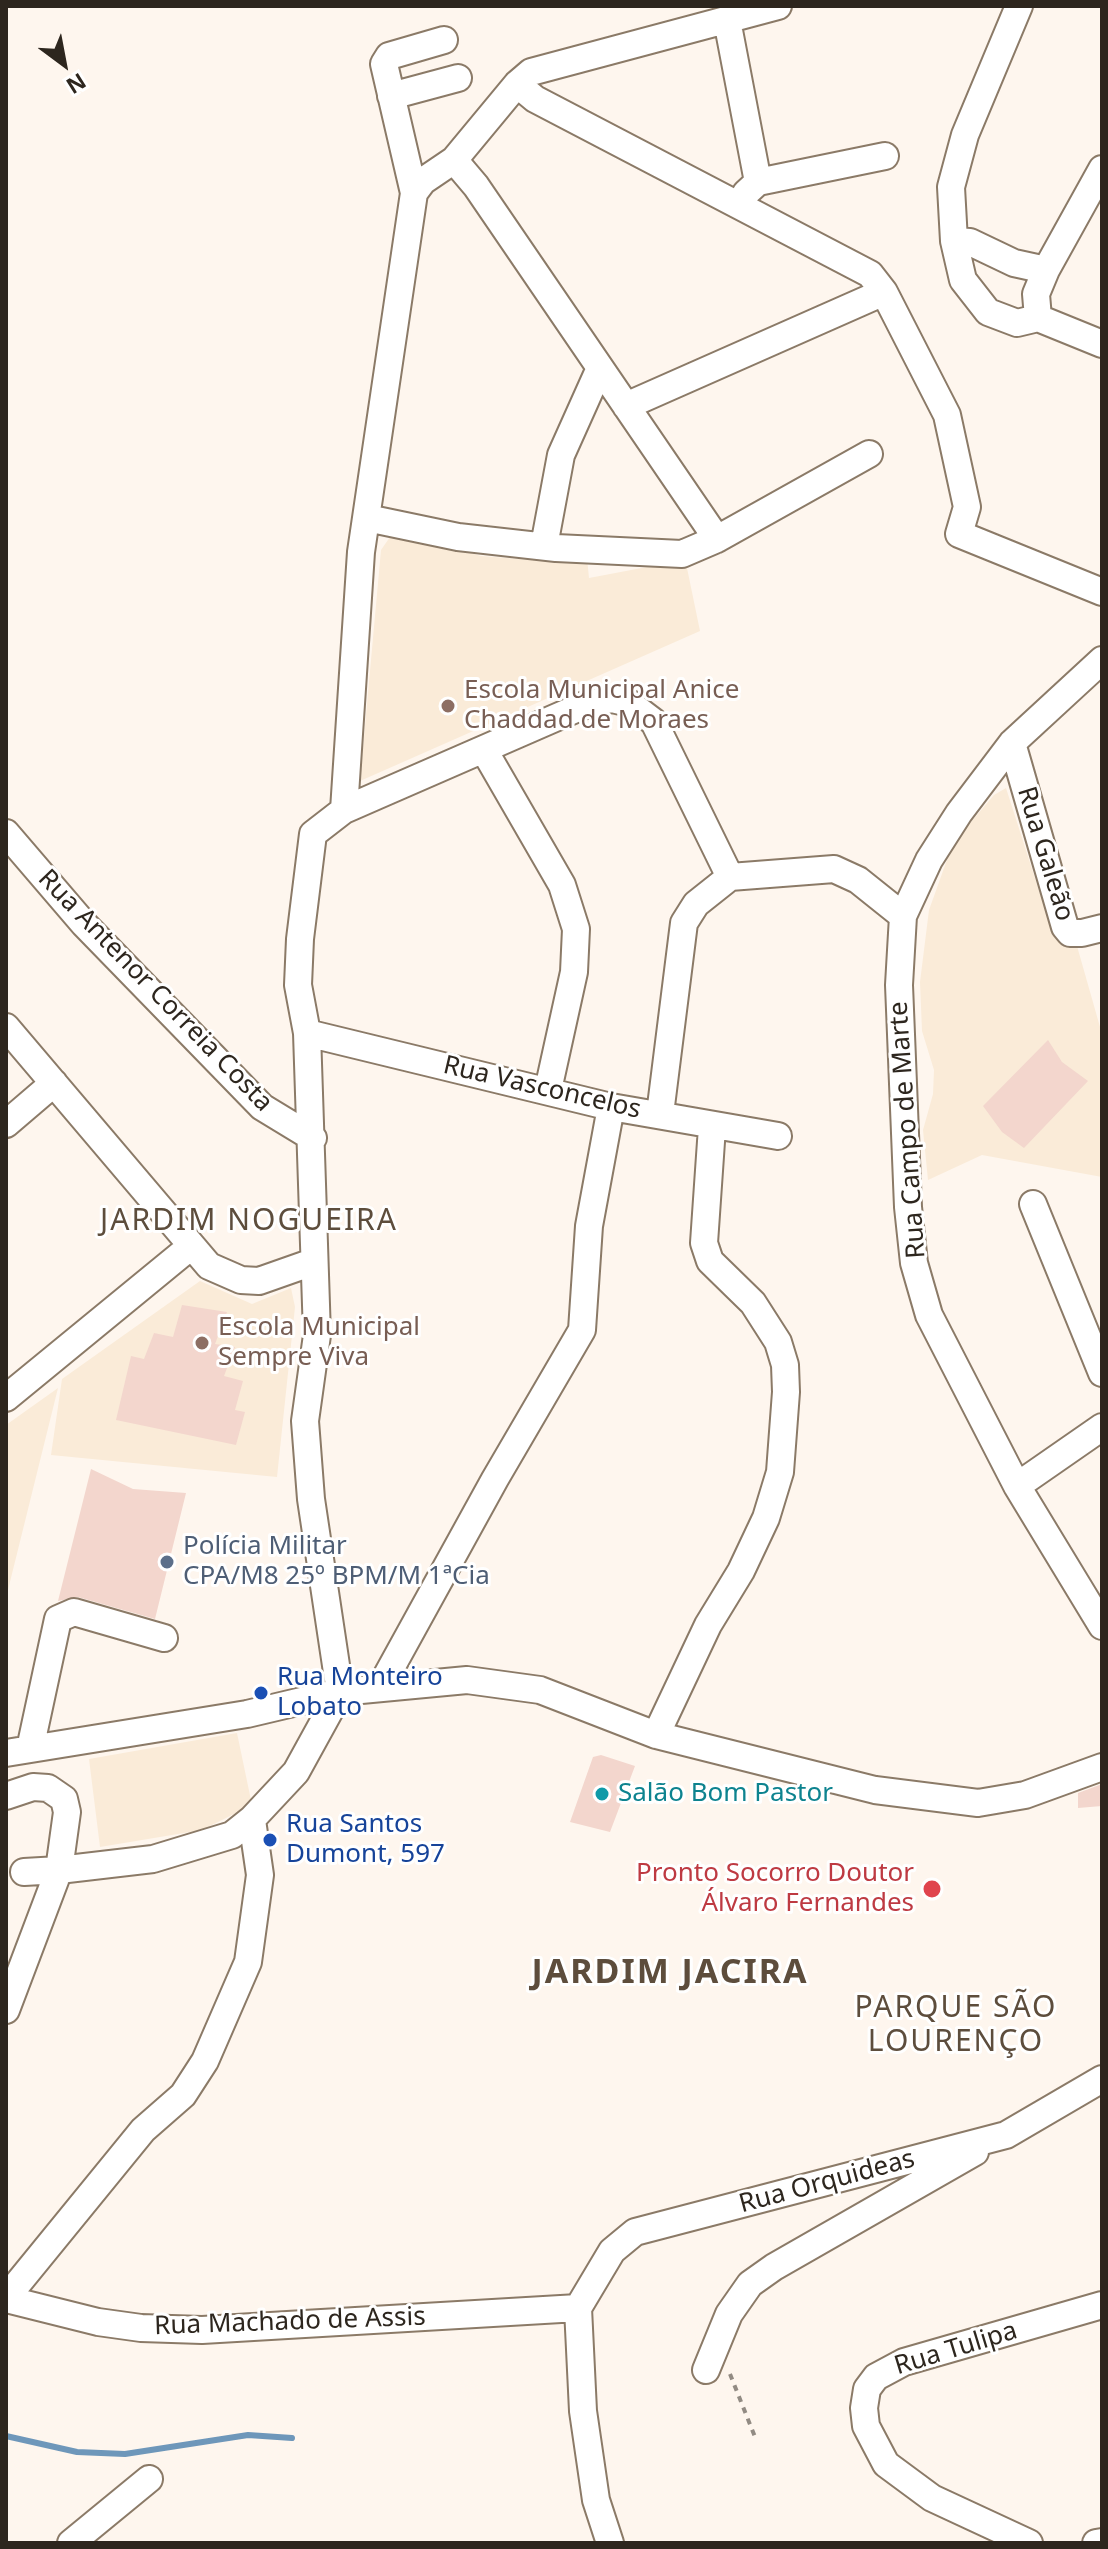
<!DOCTYPE html>
<meta charset="utf-8">
<style>
body{margin:0}
#map{position:relative;width:1108px;height:2549px;overflow:hidden;background:#fef6ee;font-family:"Noto Sans",sans-serif}
canvas{display:block}
.frame{position:absolute;inset:0;border:8px solid #2d261e;pointer-events:none}
.north{position:absolute;left:24px;top:24px;width:80px;height:80px;-webkit-text-stroke:6px #fff;paint-order:stroke;rotate:148deg;font-size:22px;font-weight:700;line-height:32px;text-align:center;color:#2d261e}
.north::after{content:'';display:block;margin:auto;width:28px;height:36px;background:#2d261e;clip-path:polygon(50% 0,100% 100%,50% 72%,0 100%)}
</style>
<div id="map">
<canvas width="1108" height="2549"></canvas>
<div class="frame"></div>
<div class="north">N</div>
</div>
<script>
const ctx = document.querySelector('canvas').getContext('2d');
ctx.lineJoin = 'round';
function fill(path, color) {
  ctx.fillStyle = color;
  ctx.fill(path, 'evenodd');
}
function toPath(rows) {
  const path = new Path2D();
  for (const r of rows) {
    path.moveTo(r[0], r[1]);
    for (let i = 2; i < r.length; i += 2) path.lineTo(r[i], r[i + 1]);
  }
  return path;
}
function strokePath(path, color, width, dash) {
  ctx.strokeStyle = color;
  ctx.lineWidth = width;
  ctx.lineCap = dash ? 'butt' : 'round';
  ctx.setLineDash(dash || []);
  ctx.stroke(path);
}
function label(font, color, halo, rows, align = 'center') {
  ctx.font = font + ' "Noto Sans",sans-serif';
  ctx.lineWidth = 6;
  ctx.setLineDash([]);
  ctx.textBaseline = 'middle';
  ctx.strokeStyle = halo;
  ctx.fillStyle = color;
  for (const [text, x, y, turn = 0] of rows) {
    ctx.save();
    ctx.translate(x, y);
    ctx.rotate((+turn || 0) * Math.PI / 180);
    ctx.textAlign = isNaN(turn) ? turn : align;
    if (halo) ctx.strokeText(text, 0, 0);
    ctx.fillText(text, 0, 0);
    ctx.restore();
  }
}
const education = toPath([
 [390,537,423,539,481,556,533,560,587,558,589,578,668,563,687,568,700,631,360,781,381,550],
 [1006,788,1050,925,1056,936,1077,946,1102,1034,1102,1177,982,1155,928,1180,923,1130,933,1094,934,1070,922,1031,920,982,929,910,953,843,994,795],
 [200,1281,252,1304,291,1288,295,1307,277,1477,51,1455,62,1379],
 [58,1388,6,1598,6,1425],
 [237,1733,252,1805,202,1830,100,1847,89,1759]
]);
const stream = toPath([
 [6,2436,77,2452,125,2454,248,2435,292,2438]
]);
const building = toPath([
 [1048,1040,1062,1062,1088,1081,1024,1148,1002,1132,983,1106],
 [182,1305,227,1312,215,1344,235,1347,224,1376,243,1381,235,1410,245,1412,236,1445,116,1420,131,1356,144,1359,154,1333,173,1337],
 [91,1469,133,1489,186,1493,155,1619,78,1597,58,1601],
 [601,1755,635,1766,610,1832,570,1822,593,1757],
 [1102,1784,1102,1806,1078,1808,1078,1793]
]);
const path = toPath([
 [730,2374,755,2437]
]);
const minor = toPath([
 [1019,6,965,135,951,187,954,241,963,280,988,312,1017,323,1038,318,1102,344],
 [727,20,758,182],
 [517,84,535,99,870,274,884,292,947,415,967,507,959,534,1102,592],
 [391,96,458,78],
 [454,160,476,186,717,539],
 [414,193,384,64,389,56,444,40],
 [746,193,758,182,885,156],
 [954,241,970,242,1014,263,1046,270],
 [1038,318,1036,294,1046,270,1102,169],
 [626,406,884,292],
 [367,518,458,537,556,548,682,554,717,539,869,454],
 [544,546,561,455,600,368],
 [1102,660,1012,743,959,813,929,860,903,916,899,985,908,1207,914,1263,929,1315,1017,1486,1102,1626],
 [1012,743,1065,927,1070,933,1082,933,1102,928],
 [484,750,562,885,576,929,574,972,548,1090],
 [344,810,361,552,414,193,423,181,454,160,517,84,531,72,778,6],
 [6,833,84,924,262,1107,313,1138],
 [730,877,834,869,858,880,903,916],
 [6,1027,209,1266,241,1280,259,1281,313,1262],
 [307,1033,611,1107,778,1136],
 [660,1114,684,923,696,904,730,877],
 [6,1124,54,1083],
 [1033,1204,1102,1373],
 [6,1398,190,1247],
 [1017,1486,1102,1427],
 [381,1686,495,1479,582,1330,589,1226,611,1107],
 [340,1692,311,1499,305,1421,317,1335,307,1033,298,985,300,939,313,834,344,810,376,796,587,704,612,699,629,703,654,722,730,877],
 [656,1735,708,1625,741,1571,766,1518,780,1472,786,1392,785,1365,778,1342,753,1303,710,1261,704,1243,712,1127],
 [30,1749,58,1619,74,1612,164,1638],
 [6,1753,247,1714,340,1692,467,1680,540,1690,656,1735,875,1790,978,1803,1025,1795,1102,1767],
 [6,1796,33,1787,48,1788,64,1799,67,1812,59,1870,24,1872],
 [6,2010,59,1870,153,1859,232,1835,252,1819,296,1772,340,1692],
 [6,2298,143,2130,183,2095,205,2061,248,1962,260,1875,252,1820],
 [6,2299,98,2322,141,2328,202,2330,578,2308],
 [578,2308,612,2251,635,2232,1006,2135,1102,2079],
 [578,2308,583,2411,596,2500,610,2543],
 [706,2370,729,2314,750,2284,774,2267,975,2152],
 [71,2543,149,2479],
 [1029,2543,932,2498,886,2464,866,2426,864,2408,867,2389,876,2377,904,2362,1102,2305],
 [1096,2543,1102,2542]
]);
const markers = [
 [448,706,8,"#8d6e63"],
 [202,1343,8,"#8d6e63"],
 [167,1562,8,"#5c6f8a"],
 [261,1693,8,"#1a4fb4"],
 [602,1794,8,"#0f9aa8"],
 [270,1840,8,"#1a4fb4"],
 [932,1889,10,"#e0444e"]
];
const educationNames = [
 ["Escola Municipal Anice",464,691],
 ["Chaddad de Moraes",464,721],
 ["Escola Municipal",218,1328],
 ["Sempre Viva",218,1358]
];
const streetNames = [
 ["Rua Galeão",1045,854,73],
 ["Rua Antenor Correia Costa",155,991,46],
 ["Rua Vasconcelos",542,1088,13],
 ["Rua Campo de Marte",908,1130,-94],
 ["Rua Orquideas",827,2182,-15],
 ["Rua Machado de Assis",290,2322,-2],
 ["Rua Tulipa",956,2349,-17]
];
const serviceNames = [
 ["Polícia Militar",183,1547],
 ["CPA/M8 25º BPM/M 1ªCia",183,1577]
];
const transitNames = [
 ["Rua Monteiro",277,1678],
 ["Lobato",277,1708],
 ["Rua Santos",286,1825],
 ["Dumont, 597",286,1855]
];
const cultureNames = [
 ["Salão Bom Pastor",618,1794]
];
const healthNames = [
 ["Pronto Socorro Doutor",914,1874],
 ["Álvaro Fernandes",914,1904]
];
const quarterNames = [
 ["JARDIM NOGUEIRA",249,1221],
 ["PARQUE SÃO",956,2008],
 ["LOURENÇO",956,2042]
];
const districtNames = [
 ["JARDIM JACIRA",670,1973]
];
fill(education, '#faebd8');
strokePath(stream, '#6e97ba', 6);
fill(building, '#f3d6cd');
strokePath(minor, '#8b7a67', 30);
strokePath(path, '#928b83', 4, [6, 6]);
strokePath(minor, '#fff', 26);
for (const [x, y, r, color] of markers) {
  const dot = new Path2D();
  dot.arc(x, y, r, 0, 2 * Math.PI);
  ctx.fillStyle = color;
  ctx.fill(dot);
  strokePath(dot, '#fff', 3);
}
label('26px', '#785e54', '#fff', educationNames, 'left');
label('26px', '#2d261e', '#fff', streetNames);
label('26px', '#4e5e75', '#fff', serviceNames, 'left');
label('26px', '#164399', '#fff', transitNames, 'left');
label('26px', '#0d838f', '#fff', cultureNames, 'left');
label('26px', '#be3a42', '#fff', healthNames, 'right');
ctx.letterSpacing = '2px';
label('30px', '#5d4d3c', '#fff', quarterNames);
ctx.letterSpacing = '0px';
ctx.letterSpacing = '2px';
label('bold 34px', '#5d4d3c', '#fff', districtNames);
ctx.letterSpacing = '0px';
</script>
